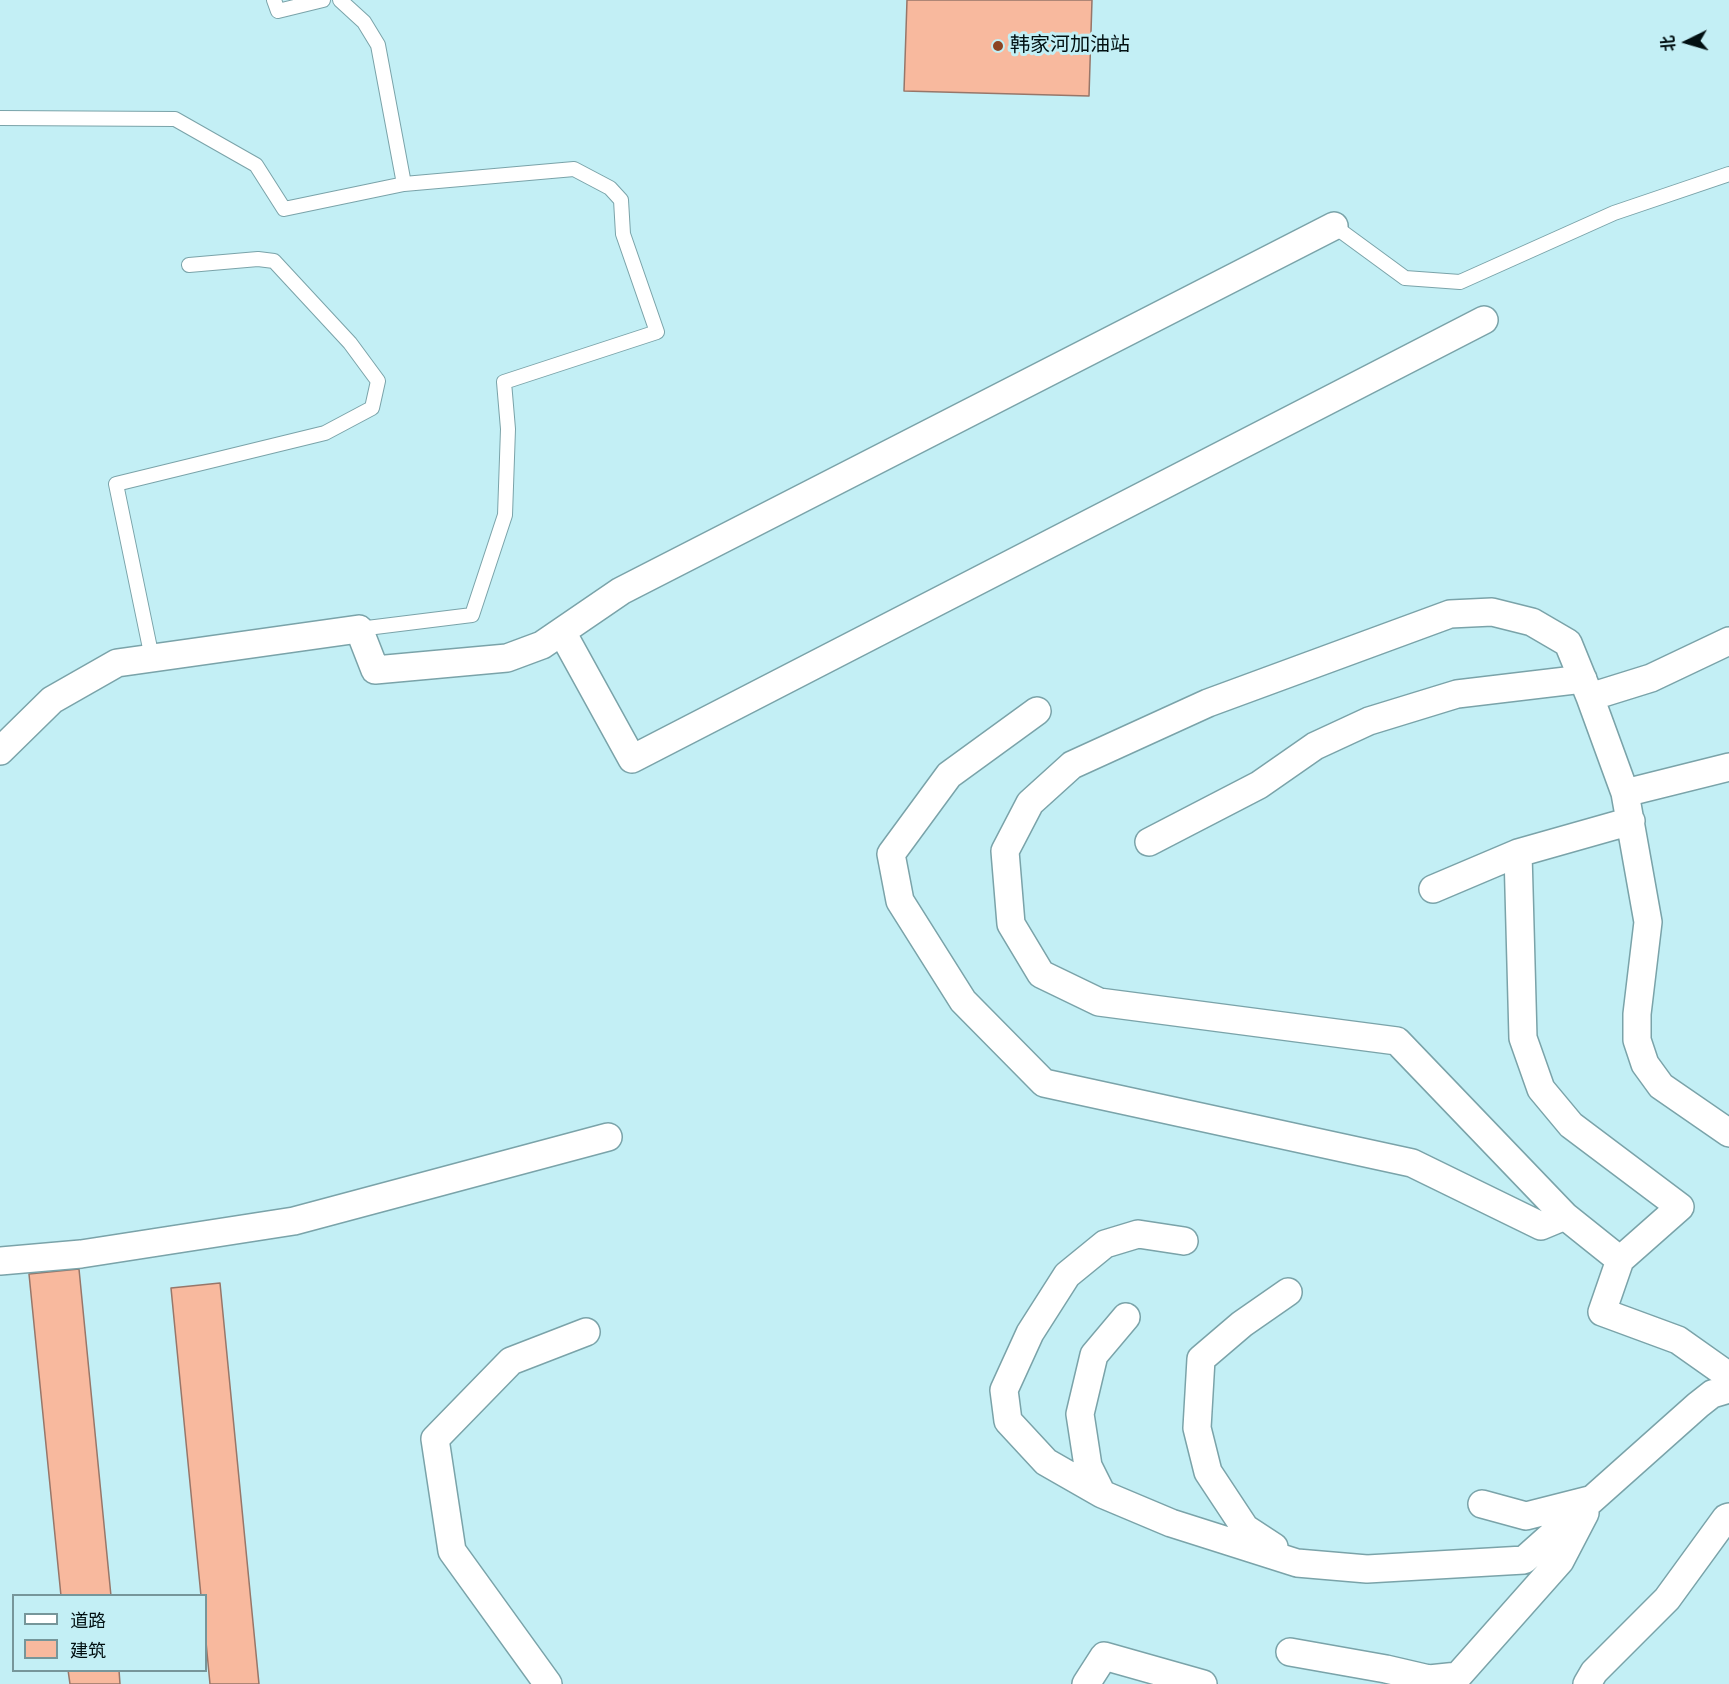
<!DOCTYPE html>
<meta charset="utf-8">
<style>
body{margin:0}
#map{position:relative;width:1729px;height:1684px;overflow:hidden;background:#c3eff5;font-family:Roboto,"Noto Sans SC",sans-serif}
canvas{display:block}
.legend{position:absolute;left:12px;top:1594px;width:195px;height:78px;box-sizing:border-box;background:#c3eff5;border:2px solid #76969a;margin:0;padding:8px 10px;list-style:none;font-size:18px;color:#021012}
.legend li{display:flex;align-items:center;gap:12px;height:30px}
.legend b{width:30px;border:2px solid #76969a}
.north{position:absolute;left:1657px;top:12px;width:60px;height:60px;-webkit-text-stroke:4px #c3eff5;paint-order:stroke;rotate:265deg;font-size:16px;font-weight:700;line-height:24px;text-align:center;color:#021012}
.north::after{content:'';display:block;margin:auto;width:21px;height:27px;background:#021012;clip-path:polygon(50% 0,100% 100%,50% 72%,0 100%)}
</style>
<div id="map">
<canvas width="1729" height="1684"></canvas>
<ul class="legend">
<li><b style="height:8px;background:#fff"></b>道路</li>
<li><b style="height:16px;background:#f8b99e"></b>建筑</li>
</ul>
<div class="north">北</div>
</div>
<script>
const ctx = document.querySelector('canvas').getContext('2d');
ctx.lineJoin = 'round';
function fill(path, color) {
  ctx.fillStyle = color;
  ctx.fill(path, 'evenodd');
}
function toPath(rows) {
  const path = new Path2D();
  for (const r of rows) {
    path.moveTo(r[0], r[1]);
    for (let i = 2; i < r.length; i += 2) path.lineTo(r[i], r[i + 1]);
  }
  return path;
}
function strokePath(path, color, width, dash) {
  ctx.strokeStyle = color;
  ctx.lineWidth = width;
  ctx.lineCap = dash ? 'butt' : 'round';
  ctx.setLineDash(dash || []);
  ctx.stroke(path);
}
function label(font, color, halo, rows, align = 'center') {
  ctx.font = font + ' Roboto,"Noto Sans SC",sans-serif';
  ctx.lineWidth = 6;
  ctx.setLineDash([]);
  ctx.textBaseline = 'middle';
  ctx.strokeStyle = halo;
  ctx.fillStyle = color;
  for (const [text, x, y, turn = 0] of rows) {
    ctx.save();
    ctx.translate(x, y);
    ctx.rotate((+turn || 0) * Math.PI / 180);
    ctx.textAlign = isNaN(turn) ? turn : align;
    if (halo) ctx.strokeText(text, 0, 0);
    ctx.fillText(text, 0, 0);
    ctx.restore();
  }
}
const building = toPath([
 [907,0,1092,0,1089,96,904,91,907,0],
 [79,1269,111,1596,61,1596,29,1274,79,1269],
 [220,1283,259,1684,210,1684,206,1642,206,1596,201,1596,171,1288,220,1283],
 [68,1670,119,1670,120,1684,70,1684,68,1670]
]);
const lane = toPath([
 [274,0,278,11,323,0],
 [340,0,364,22,378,45,404,184],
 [0,118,175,119,256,165,284,209,404,184,574,169,610,188,621,200,623,234,657,332,504,382,508,429,505,515,472,615,359,629],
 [1334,226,1405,278,1460,282,1614,213,1729,174],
 [152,658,116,484,325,433,372,408,378,381,350,343,274,261,258,259,189,265]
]);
const street = toPath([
 [562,632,632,759,1484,320],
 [1590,697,1651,678,1729,641],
 [1037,711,949,775,891,854,900,901,963,1001,1044,1083,1412,1163,1541,1226,1565,1216],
 [0,751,52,700,117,663,359,629,375,670,507,658,542,645,621,591,1334,226],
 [1625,793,1729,767],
 [1149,842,1259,785,1315,746,1369,721,1457,694,1583,679],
 [1518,853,1523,1038,1541,1089,1571,1125,1680,1207,1620,1260],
 [1433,889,1518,853,1631,821],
 [1729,1133,1661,1086,1645,1064,1637,1040,1637,1014,1648,922,1625,793,1590,697,1568,643,1532,622,1492,612,1450,614,1208,703,1072,765,1030,803,1005,851,1011,924,1041,974,1099,1002,1397,1041,1565,1216,1620,1260,1602,1312,1678,1340,1729,1376],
 [0,1261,81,1254,294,1221,608,1137],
 [1126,1317,1094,1355,1080,1414,1088,1466,1102,1494,1171,1523,1297,1563,1367,1569,1524,1560,1698,1405,1712,1394,1729,1389],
 [1102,1494,1046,1462,1008,1421,1004,1390,1030,1333,1067,1275,1105,1244,1138,1234,1184,1241],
 [1482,1504,1526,1516,1589,1500],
 [1274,1547,1245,1528,1208,1472,1197,1428,1201,1359,1242,1324,1288,1292],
 [1290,1652,1386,1669,1429,1679,1458,1676,1560,1561,1585,1513],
 [548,1684,452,1551,435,1439,511,1361,586,1332],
 [1086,1684,1104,1656,1203,1684],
 [1587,1684,1594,1672,1667,1599,1726,1518,1729,1517]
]);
const markers = [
 [998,46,6,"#8c4423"]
];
const poiNames = [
 ["韩家河加油站",1010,46]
];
fill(building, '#f8b99e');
strokePath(building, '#977669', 1.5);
strokePath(lane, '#7aa3a9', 16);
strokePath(street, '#7aa3a9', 30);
strokePath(lane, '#fff', 14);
strokePath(street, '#fff', 27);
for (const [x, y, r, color] of markers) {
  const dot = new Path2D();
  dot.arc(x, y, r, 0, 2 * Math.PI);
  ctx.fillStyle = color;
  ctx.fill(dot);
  strokePath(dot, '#c3eff5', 2);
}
label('20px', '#021012', '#c3eff5', poiNames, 'left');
</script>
